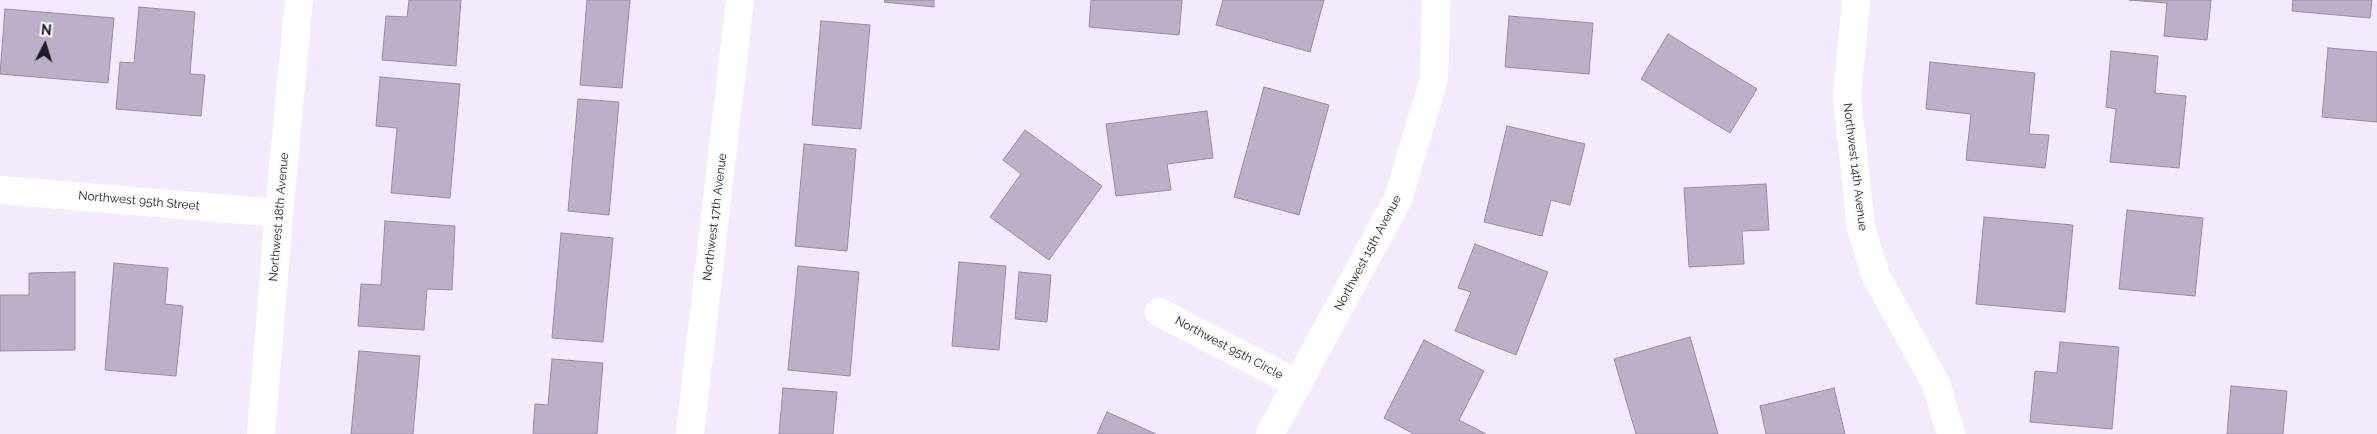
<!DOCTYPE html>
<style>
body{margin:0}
#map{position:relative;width:2377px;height:434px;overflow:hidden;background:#f3eafe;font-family:Raleway,sans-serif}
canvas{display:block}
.north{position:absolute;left:20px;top:20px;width:50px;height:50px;-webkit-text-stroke:4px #fbfbfb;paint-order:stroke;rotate:5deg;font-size:14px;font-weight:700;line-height:20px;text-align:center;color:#1f1b24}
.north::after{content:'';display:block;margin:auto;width:18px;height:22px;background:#1f1b24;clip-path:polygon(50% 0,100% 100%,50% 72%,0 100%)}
</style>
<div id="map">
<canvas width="2377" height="434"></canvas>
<div class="north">N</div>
</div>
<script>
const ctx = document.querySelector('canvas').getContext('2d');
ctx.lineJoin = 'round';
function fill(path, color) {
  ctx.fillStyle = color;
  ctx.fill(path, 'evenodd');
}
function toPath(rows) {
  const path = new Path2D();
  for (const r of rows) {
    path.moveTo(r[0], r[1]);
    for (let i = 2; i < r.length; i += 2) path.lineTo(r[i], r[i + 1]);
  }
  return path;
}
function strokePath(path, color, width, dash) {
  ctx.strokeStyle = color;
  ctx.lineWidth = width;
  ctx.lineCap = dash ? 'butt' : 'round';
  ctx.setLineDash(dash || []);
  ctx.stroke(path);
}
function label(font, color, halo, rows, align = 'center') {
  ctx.font = font + ' Raleway,sans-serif';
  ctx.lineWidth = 4;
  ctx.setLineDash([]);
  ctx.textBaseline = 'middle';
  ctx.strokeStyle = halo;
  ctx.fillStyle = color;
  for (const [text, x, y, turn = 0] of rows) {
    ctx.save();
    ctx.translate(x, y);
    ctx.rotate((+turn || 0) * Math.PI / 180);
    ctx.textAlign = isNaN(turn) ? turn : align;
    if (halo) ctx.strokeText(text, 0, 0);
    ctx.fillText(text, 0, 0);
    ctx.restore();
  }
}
const building = toPath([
 [409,0,461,0,456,66,382,60,386,16,407,17,409,0],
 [587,0,630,0,622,88,580,85,587,0],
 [885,0,934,0,934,7,884,2,885,0],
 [1091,0,1182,0,1179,35,1089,27,1091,0],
 [1223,0,1324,0,1310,52,1216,25,1223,0],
 [2129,0,2211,0,2207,40,2164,36,2167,3,2129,0],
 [2293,0,2372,0,2370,18,2292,11,2293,0],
 [139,7,195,12,190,74,205,75,201,116,116,109,120,62,134,63,139,7],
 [5,9,114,18,108,83,0,74,5,9],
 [1509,16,1593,23,1589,74,1505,67,1509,16],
 [821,21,870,25,861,129,812,125,821,21],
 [1668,34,1757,89,1730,133,1641,79,1668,34],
 [2328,48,2377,52,2377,122,2322,117,2328,48],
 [2111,51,2158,56,2155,93,2186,96,2179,168,2110,162,2116,109,2106,107,2111,51],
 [1930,62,2035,73,2029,134,2049,135,2045,168,1966,160,1971,114,1926,109,1930,62],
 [380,77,460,84,450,198,391,193,397,128,376,126,380,77],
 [1264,87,1329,105,1299,215,1234,197,1264,87],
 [578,99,619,102,609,215,568,211,578,99],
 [1207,111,1213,158,1167,164,1171,190,1116,196,1106,124,1207,111],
 [1507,126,1585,144,1570,205,1551,200,1542,236,1484,222,1507,126],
 [1025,130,1102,186,1049,260,990,217,1021,174,1003,160,1025,130],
 [804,144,856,149,847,251,795,246,804,144],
 [1766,184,1769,230,1742,231,1744,264,1689,267,1684,188,1766,184],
 [2127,210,2203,218,2195,296,2119,289,2127,210],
 [1984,217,2073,225,2065,312,1976,304,1984,217],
 [385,221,455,226,452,290,427,289,424,330,358,326,361,284,381,285,385,221],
 [561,233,613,238,603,342,552,338,561,233],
 [1475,244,1548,272,1516,355,1455,331,1471,292,1458,288,1475,244],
 [959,262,1006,266,999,350,952,346,959,262],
 [114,263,168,268,165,304,183,306,176,376,105,370,114,263],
 [798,266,859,272,850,376,788,370,798,266],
 [75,272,75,350,0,351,0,295,29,295,29,273,75,272],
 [1019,272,1051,275,1047,322,1015,319,1019,272],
 [1690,337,1718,434,1636,434,1614,359,1690,337],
 [1424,340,1484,371,1459,420,1486,434,1414,434,1384,418,1424,340],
 [2060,342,2119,347,2112,429,2030,422,2035,371,2057,373,2060,342],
 [359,351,420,356,413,434,351,434,359,351],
 [552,359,603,363,597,434,533,434,535,404,548,405,552,359],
 [2231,386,2287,391,2283,434,2227,434,2231,386],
 [783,388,837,392,833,434,779,434,783,388],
 [1834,388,1845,434,1766,434,1760,406,1834,388],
 [1107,412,1156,434,1097,434,1107,412]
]);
const street = toPath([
 [1856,0,1847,96,1861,228,1876,276,1936,384,1951,434],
 [0,190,279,213],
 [1159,312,1298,384],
 [261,434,279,213,299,0],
 [690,434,740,0],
 [1270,434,1398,199,1434,79,1436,0]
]);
const streetNames = [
 ["Northwest 14th Avenue",1855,167,83],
 ["Northwest 95th Street",139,201,5],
 ["Northwest 18th Avenue",279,217,-85],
 ["Northwest 17th Avenue",715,217,-83],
 ["Northwest 15th Avenue",1368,253,-62],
 ["Northwest 95th Circle",1229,348,28]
];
fill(building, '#bbb0c7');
strokePath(building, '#978da3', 1);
strokePath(street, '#fff', 28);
label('12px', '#1f1b24', '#fbfbfb', streetNames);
</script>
